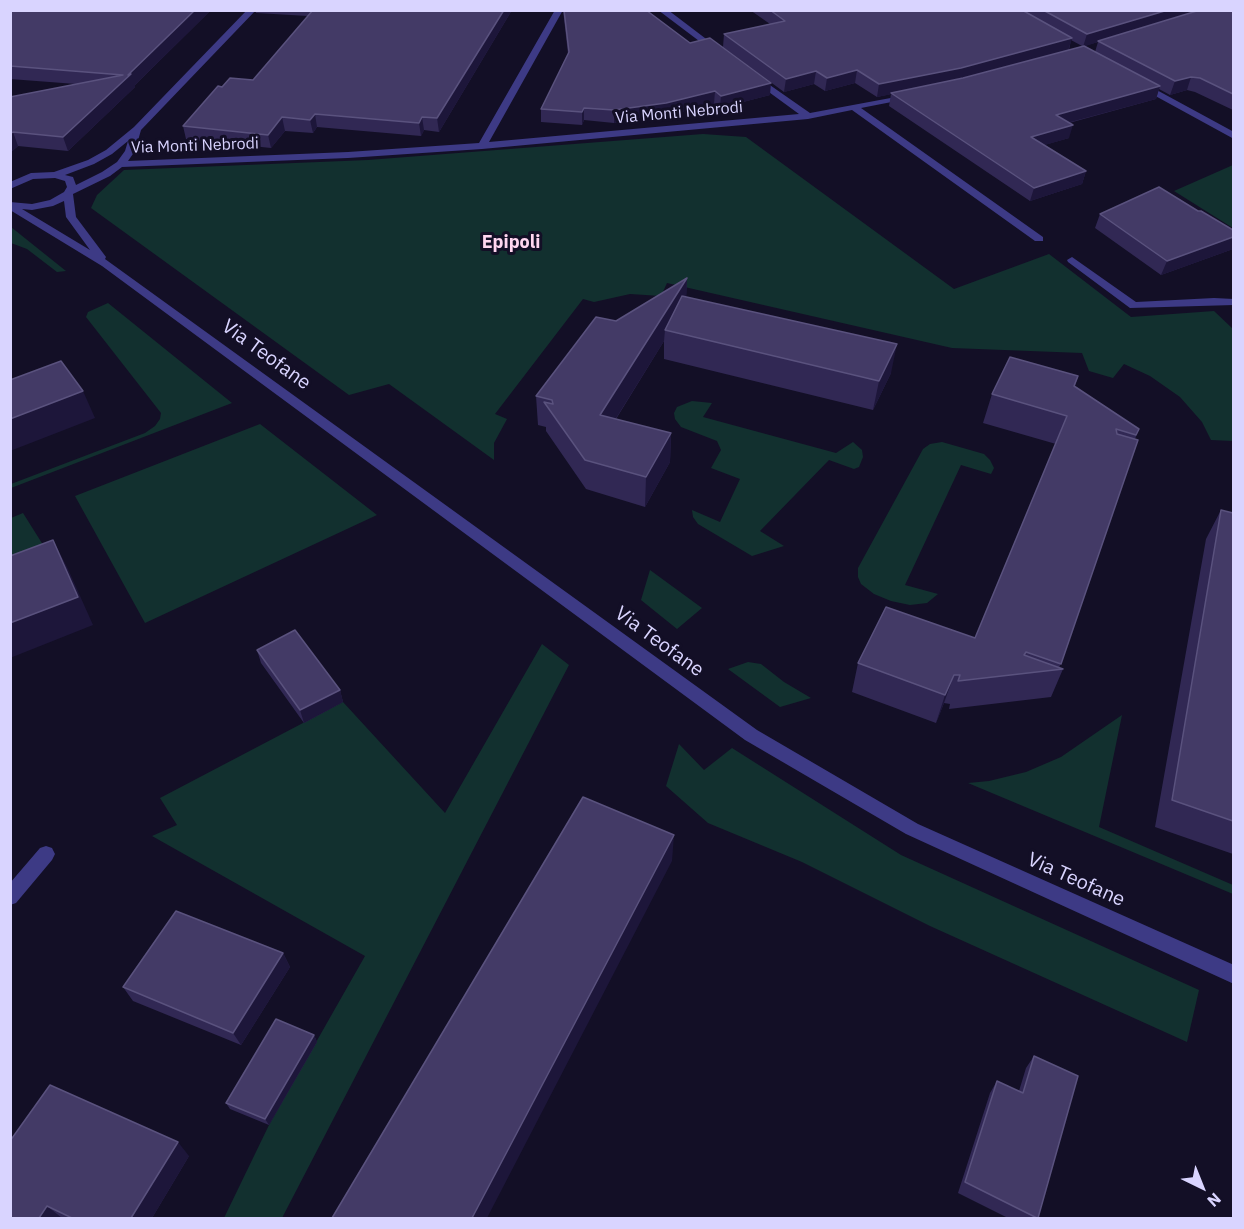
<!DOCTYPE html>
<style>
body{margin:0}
#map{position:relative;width:1244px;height:1229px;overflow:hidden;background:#130f26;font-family:"IBM Plex Sans",sans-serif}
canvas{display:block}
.frame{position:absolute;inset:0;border:12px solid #d9d4ff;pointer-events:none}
.north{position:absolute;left:1172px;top:1157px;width:60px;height:60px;-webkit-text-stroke:4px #130f26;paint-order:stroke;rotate:137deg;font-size:16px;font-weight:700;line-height:24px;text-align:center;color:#d9d4ff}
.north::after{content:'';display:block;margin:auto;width:21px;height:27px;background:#d9d4ff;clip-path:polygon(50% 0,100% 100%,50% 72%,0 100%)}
</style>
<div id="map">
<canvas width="1244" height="1229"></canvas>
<div class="frame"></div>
<div class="north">N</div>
</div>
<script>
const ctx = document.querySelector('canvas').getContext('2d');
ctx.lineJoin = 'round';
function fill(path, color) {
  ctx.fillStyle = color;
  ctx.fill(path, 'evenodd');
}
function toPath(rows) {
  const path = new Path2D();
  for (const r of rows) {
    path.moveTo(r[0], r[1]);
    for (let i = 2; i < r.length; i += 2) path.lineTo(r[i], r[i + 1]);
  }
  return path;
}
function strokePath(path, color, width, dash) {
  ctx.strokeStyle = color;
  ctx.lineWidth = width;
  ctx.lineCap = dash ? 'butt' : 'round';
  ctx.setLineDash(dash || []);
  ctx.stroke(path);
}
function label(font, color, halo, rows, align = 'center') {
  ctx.font = font + ' "IBM Plex Sans",sans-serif';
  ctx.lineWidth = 6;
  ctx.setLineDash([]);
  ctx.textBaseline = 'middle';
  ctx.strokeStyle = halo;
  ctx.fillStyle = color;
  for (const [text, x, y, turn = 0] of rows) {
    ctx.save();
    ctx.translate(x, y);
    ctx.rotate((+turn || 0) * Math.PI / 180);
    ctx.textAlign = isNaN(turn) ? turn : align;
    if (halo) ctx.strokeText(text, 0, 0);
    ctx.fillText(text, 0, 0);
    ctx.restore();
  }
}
const green = toPath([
 [703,134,746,137,954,289,1049,254,1131,317,1214,311,1233,329,1233,441,1211,440,1202,422,1180,397,1150,376,1124,364,1113,378,1089,371,1082,353,952,348,667,283,661,296,630,294,594,302,583,299,495,414,507,419,494,443,494,460,389,384,349,395,91,208,97,195,124,170,368,160],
 [1233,165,1233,228,1174,191],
 [11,227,66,271,57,272,27,249,11,243],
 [108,303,232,403,11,488,11,484,145,433,155,426,160,419,161,413,86,317,88,312],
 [692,401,712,403,703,417,836,453,853,442,862,450,863,457,859,467,854,469,829,460,760,531,784,546,752,556,698,524,693,517,692,510,720,522,740,479,711,468,721,450,717,441,681,427,675,419,674,413,677,407],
 [260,424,377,515,145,623,75,496],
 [942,442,984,454,990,460,994,468,991,474,961,465,905,585,938,594,927,603,910,605,891,601,874,594,861,584,858,577,858,568,923,449,930,444],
 [23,513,45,548,11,561,11,518],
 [650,570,702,608,677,629,641,600],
 [542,644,569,665,282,1218,224,1218,269,1125,365,956,152,836,177,825,160,798,343,702,445,813],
 [748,662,761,664,784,682,811,698,780,707,728,669],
 [1122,715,1099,827,1233,885,1233,894,968,783,989,781,1026,772,1061,757],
 [679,744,704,770,732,748,901,855,1199,990,1187,1042,930,926,802,862,708,823,666,786]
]);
const minor = toPath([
 [247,10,256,10,141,130,135,151,128,161,348,152,479,143,555,10,563,10,489,142,799,114,751,79,750,77,754,74,810,113,912,94,912,98,861,108,1043,237,1043,241,1035,241,852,110,808,119,482,149,348,158,122,167,110,176,73,194,76,217,106,257,105,259,757,730,918,824,1234,965,1234,984,906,834,745,740,102,266,10,210,10,202,32,204,50,200,64,192,67,187,65,181,55,178,33,179,10,189,10,182,31,173,54,172,88,160,106,150,134,127,247,10],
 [128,141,125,151,117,162,102,172,76,185,73,177,65,175,94,164,112,154,128,141],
 [64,201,66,217,90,250,22,209,32,210,53,206,64,201],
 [658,10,668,10,722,51,715,53,658,10],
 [1142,82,1234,132,1234,139,1139,87,1138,85,1142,82],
 [1072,257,1136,302,1214,298,1234,299,1234,305,1130,308,1068,262,1067,260,1072,257],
 [46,846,52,848,55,854,52,860,16,903,10,905,10,883,40,848,46,846]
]);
const wall = toPath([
 [10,10,211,10,135,85,135,87,68,151,18,146,10,153,10,97,76,84,10,79],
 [217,10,244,10,242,12],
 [256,10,512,10,439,132,424,130,421,136,317,127,313,133,285,131,271,148,186,139,183,126,222,87,253,80,308,16,256,13],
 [563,10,646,10,690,43,770,95,720,108,714,104,666,116,614,123,584,120,582,125,541,122,541,109,568,54],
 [750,10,1233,10,1233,110,1195,92,1187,90,1170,95,1159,89,1156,99,1069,123,1069,138,1044,145,1086,171,1082,184,1030,201,889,106,891,94,877,97,855,83,825,91,814,84,784,92,723,47,724,34,770,24],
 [1071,40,1082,46,1069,50],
 [1098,42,1095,52,1085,46,1087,45],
 [1198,211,1233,230,1233,249,1161,275,1095,228,1100,214],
 [687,278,686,297,891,373,873,410,664,359,664,341,616,419,671,433,670,462,645,507,586,489,546,431,546,427,538,425,536,396,616,321],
 [1078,376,1075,386,1139,429,1135,439,1138,440,1059,668,1063,669,1051,697,949,709,950,704,944,703,936,723,852,692,858,663,975,638,1056,444,983,423,992,394],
 [1221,510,1233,513,1233,854,1155,827,1206,539],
 [257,650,340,690,343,702,304,723,261,663],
 [283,953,290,967,241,1045,133,1001,123,987],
 [314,1035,317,1042,269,1125,230,1109,226,1103],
 [1034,1056,1038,1218,1008,1218,958,1193,990,1093,997,1081,1019,1091,1026,1068],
 [189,1156,152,1218,10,1218]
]);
const shadedWall = toPath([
 [195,10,211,10,135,85,135,87,68,151,63,137],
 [504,10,512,10,439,132,437,118],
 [1168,10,1206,10,1098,41,1098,42,1083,47,1087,34],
 [1072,38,1068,51,958,81,877,97,879,84],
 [857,70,855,83,825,91,827,78],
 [816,71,814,84,784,92,786,79],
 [1191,77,1187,90,1170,95,1175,81],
 [771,83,770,95,720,108,721,96],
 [1160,86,1156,99,1052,127,1056,115],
 [715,91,714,104,666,116,614,123,614,110],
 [584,108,584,120,582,125,582,112],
 [315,114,317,127,313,133,310,120],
 [282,117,285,131,271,148,268,135],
 [422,117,424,130,421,136,419,123],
 [1073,125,1069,138,1028,150,1031,137],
 [13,132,18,146,10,153,10,134],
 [1086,171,1082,184,1030,201,1034,188],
 [1233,237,1233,249,1161,275,1167,261],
 [687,278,686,307,665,330,664,341,600,444,600,415],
 [897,344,891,373,873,410,879,381],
 [83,391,95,418,10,451,10,419],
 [671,433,670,462,645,507,646,477],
 [53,540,68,569,93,625,10,658,10,623],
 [954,675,944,703,936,723,945,695],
 [340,690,343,702,304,723,300,710],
 [674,835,672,861,487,1218,472,1218],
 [283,953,290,967,241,1045,233,1033],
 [314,1035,317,1042,269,1125,265,1119],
 [178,1142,189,1156,152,1218,131,1218],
 [47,1206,62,1218,39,1218]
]);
const building = toPath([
 [10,10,195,10,128,75,131,74,63,137,13,132,10,134,10,97,123,75,10,66,10,10],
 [313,10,504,10,437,118,422,117,419,123,315,114,310,120,282,117,268,135,183,126,218,86,222,87,230,78,253,80,313,10],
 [564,10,646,10,690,43,710,38,771,83,721,96,715,91,666,103,614,110,584,108,582,112,541,109,569,52,564,10],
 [770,10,1022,10,1072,38,961,68,879,84,857,70,827,78,816,71,786,79,724,34,785,21,770,10],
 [1043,10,1168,10,1087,34,1043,10],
 [1200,10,1233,10,1233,94,1200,78,1191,77,1175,81,1098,41,1200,10],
 [1084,46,1160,86,1056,115,1073,125,1031,137,1086,171,1034,188,891,93,963,78,1084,46],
 [1159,187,1198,211,1201,211,1233,230,1233,237,1167,261,1100,214,1159,187],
 [687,278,600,415,671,433,646,477,585,460,544,402,553,404,552,400,536,396,596,317,616,321,687,278],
 [682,296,897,344,879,381,665,330,682,296],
 [1010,357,1078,376,1074,386,1139,429,1136,435,1116,429,1117,434,1138,440,1061,664,1026,652,1024,655,1063,669,958,681,960,675,954,675,945,695,858,663,886,607,975,638,1067,416,992,394,1010,357],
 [61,361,83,391,10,419,10,380,61,361],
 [1221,510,1233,513,1233,821,1172,800,1221,510],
 [53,540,78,597,10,623,10,556,53,540],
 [295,630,340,690,300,710,257,650,295,630],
 [583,797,674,835,472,1218,332,1218,583,797],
 [176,911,283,953,233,1033,123,987,176,911],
 [276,1019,314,1035,265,1119,226,1103,276,1019],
 [1034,1056,1078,1076,1038,1218,1037,1218,965,1182,997,1081,1023,1093,1034,1056],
 [50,1085,178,1142,131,1218,72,1218,47,1206,39,1218,10,1218,10,1141,50,1085]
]);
const farStreetnames = [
 ["Via Monti Nebrodi",679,113,-5],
 ["Via Monti Nebrodi",195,146,-2]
];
const farQuarternames = [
 ["Epipoli",511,243]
];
const streetNames = [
 ["Via Teofane",266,355,36],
 ["Via Teofane",659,642,36],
 ["Via Teofane",1076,880,24]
];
fill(green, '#12302f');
fill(minor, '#3d3a85');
fill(wall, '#312854');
fill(shadedWall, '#1d163a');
fill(building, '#433a66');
strokePath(building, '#5a527e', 1.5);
label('16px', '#d9d4ff', '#130f26', farStreetnames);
label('bold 18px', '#ffd6f0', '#130f26', farQuarternames);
label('20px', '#d9d4ff', '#130f26', streetNames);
</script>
